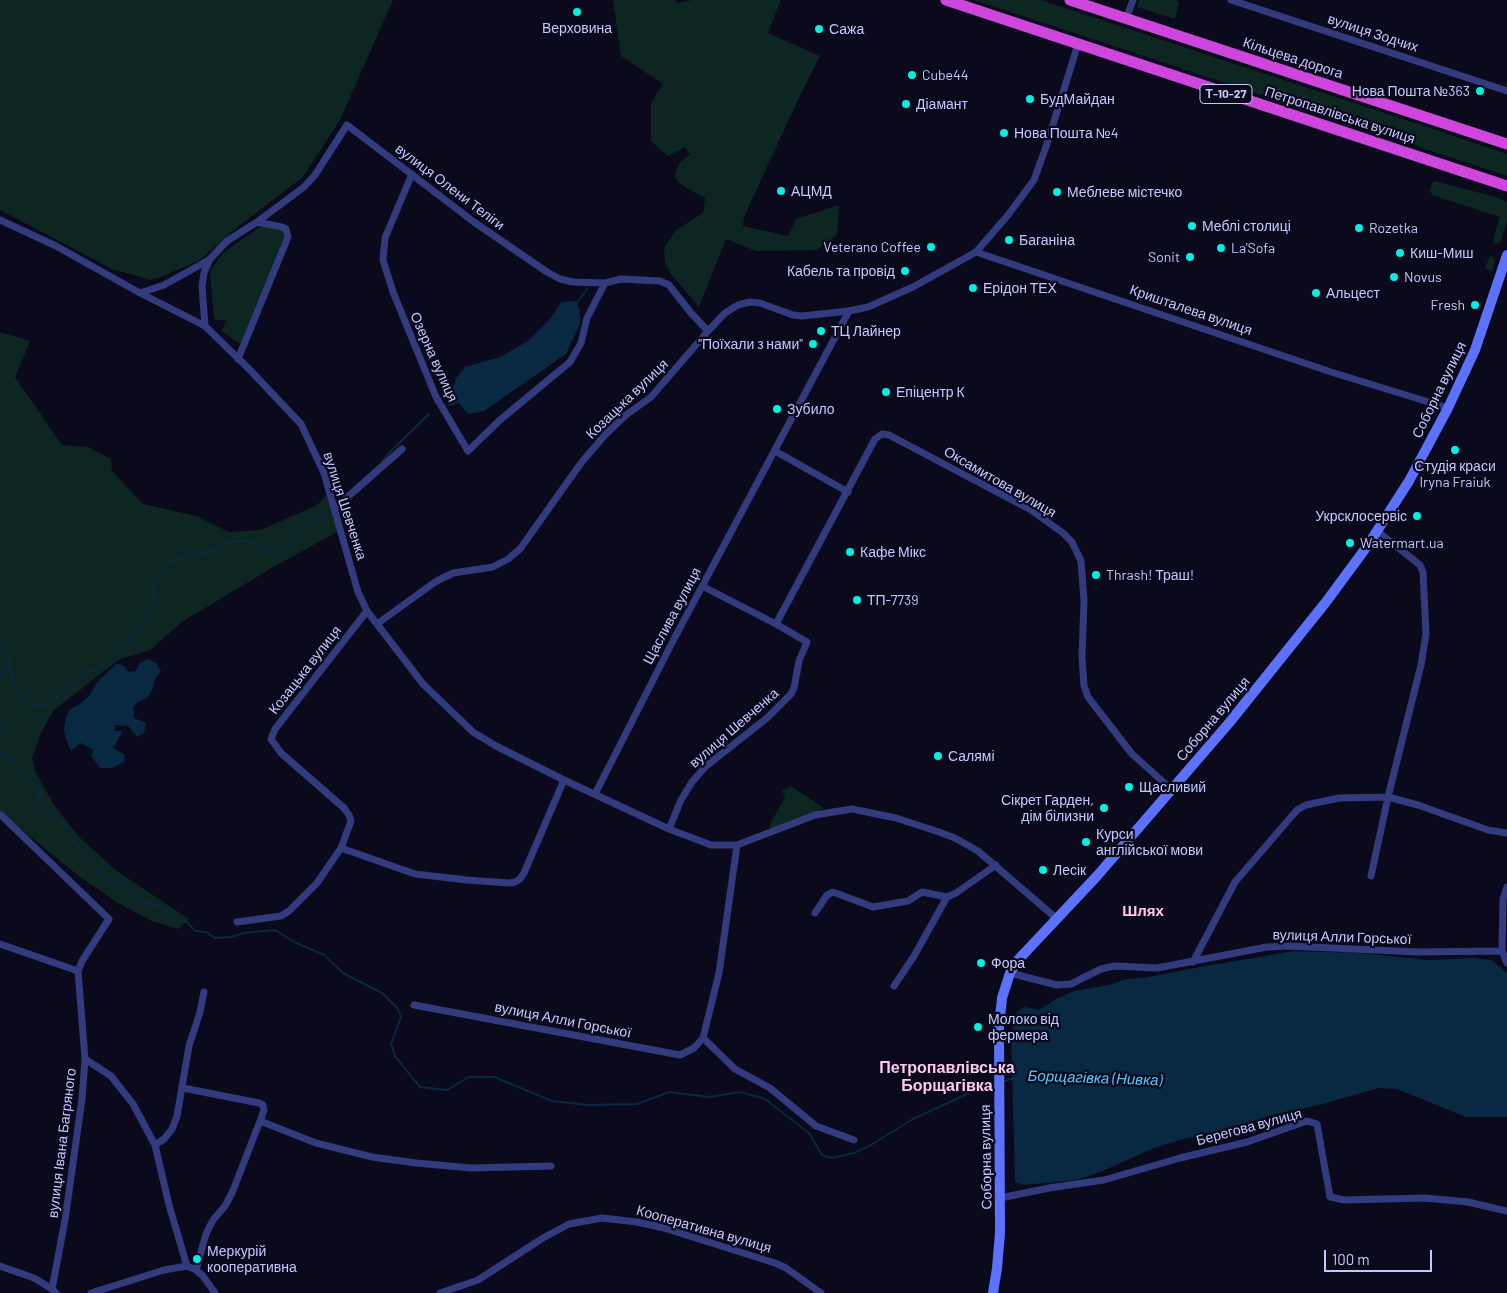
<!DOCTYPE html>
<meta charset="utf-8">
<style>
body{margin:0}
#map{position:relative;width:1507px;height:1293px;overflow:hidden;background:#0a0a1c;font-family:Barlow,sans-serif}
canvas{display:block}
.scale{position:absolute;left:1324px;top:1250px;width:108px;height:22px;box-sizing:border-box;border:2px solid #c5c7ff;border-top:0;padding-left:6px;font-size:15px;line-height:18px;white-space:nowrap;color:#c5c7ff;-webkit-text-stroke:4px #0a0a1c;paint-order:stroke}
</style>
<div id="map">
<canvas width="1507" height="1293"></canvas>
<div class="scale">100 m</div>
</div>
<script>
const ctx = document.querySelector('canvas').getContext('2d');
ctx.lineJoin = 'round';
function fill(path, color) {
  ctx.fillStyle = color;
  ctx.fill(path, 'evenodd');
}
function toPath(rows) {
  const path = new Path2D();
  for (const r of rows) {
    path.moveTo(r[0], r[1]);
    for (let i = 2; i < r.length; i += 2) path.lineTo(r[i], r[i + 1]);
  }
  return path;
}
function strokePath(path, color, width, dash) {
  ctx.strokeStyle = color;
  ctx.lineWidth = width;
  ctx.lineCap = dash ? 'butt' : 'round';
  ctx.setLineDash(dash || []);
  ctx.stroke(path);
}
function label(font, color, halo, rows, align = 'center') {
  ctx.font = font + ' Barlow,sans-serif';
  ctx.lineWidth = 4.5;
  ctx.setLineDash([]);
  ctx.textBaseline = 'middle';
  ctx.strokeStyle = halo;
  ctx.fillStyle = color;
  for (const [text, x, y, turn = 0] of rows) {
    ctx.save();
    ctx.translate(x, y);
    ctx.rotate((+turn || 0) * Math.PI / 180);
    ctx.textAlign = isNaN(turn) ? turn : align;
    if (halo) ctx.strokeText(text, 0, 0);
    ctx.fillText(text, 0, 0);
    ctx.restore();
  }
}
const green = toPath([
 [0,0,393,0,340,120,303,177,240,225,200,260,168,274,151,280,112,269,0,210],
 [613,0,673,0,679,3,692,0,781,0,768,33,820,56,796,104,744,217,743,226,788,236,796,219,839,205,837,235,817,250,756,251,726,239,699,307,670,273,665,262,664,248,676,230,703,213,705,198,680,184,674,176,680,162,690,155,685,147,668,156,651,141,651,103,663,84,621,56],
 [974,0,1041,0,1430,128,1507,154,1507,176],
 [1139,0,1175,0,1179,2,1175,19,1137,7],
 [1435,181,1499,198,1507,202,1507,221,1500,243,1495,244,1493,240,1500,217,1432,195,1430,190,1432,183],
 [261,226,285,229,284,237,243,346,221,331,227,321,214,319,210,271,223,253],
 [1490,256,1494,257,1495,260,1492,271,1485,268],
 [0,332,30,341,15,377,62,445,88,447,111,459,112,471,143,504,196,516,229,532,261,530,317,505,327,495,339,531,275,566,182,622,150,650,118,660,53,711,41,733,32,758,35,771,54,805,79,837,117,871,189,919,178,929,152,921,118,903,80,877,0,812],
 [791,786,824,808,771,829,769,826,785,797,782,791]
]);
const water = toPath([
 [576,301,580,311,580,324,566,354,484,411,468,414,451,394,456,378,465,367,500,357,528,341,550,319,561,302],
 [148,659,156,663,161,671,155,679,153,688,147,698,138,702,133,707,134,718,146,723,144,733,137,737,128,726,115,725,115,731,123,731,113,748,125,755,124,762,112,768,100,768,92,757,93,750,85,745,81,743,71,751,66,739,64,729,66,717,70,709,80,704,89,696,98,681,116,664,123,665,129,672,136,671,140,663],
 [1294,951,1359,953,1429,960,1472,958,1491,960,1507,973,1507,1117,1466,1117,1397,1089,1379,1088,1319,1105,1271,1115,1232,1128,1183,1139,1154,1148,1105,1170,1077,1180,1024,1185,1015,1182,1011,1034,1017,1012,1024,1007,1039,1010,1056,999,1074,991,1108,985,1127,979,1149,977,1200,967]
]);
const stream = toPath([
 [576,304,588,288],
 [449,405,458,402],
 [382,462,389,453,429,414],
 [0,642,8,654,9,664,0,674],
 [9,664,16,691,24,703,34,706,47,705,85,673,103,665,130,641,154,602,154,587,169,562,214,550,232,541,248,541,261,545,269,554,277,556,324,512],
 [0,719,6,728,0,735],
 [0,753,15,761,18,770,41,789,38,801,67,827,72,835,73,842,81,850,95,868,109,880,145,901,166,910,172,919,187,922,195,931,206,932,215,938,231,937,244,933,275,930,296,943,324,955,343,973,382,993,398,1009,401,1017,391,1044,395,1056,420,1087,447,1090,469,1077,494,1077,552,1101,588,1105,637,1104,669,1092,709,1097,740,1092,765,1099,809,1133,822,1155,832,1158,854,1153,871,1145,913,1119,978,1089,995,1084],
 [1002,1082,1014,1078]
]);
const minor = toPath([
 [1231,0,1507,91],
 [1126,19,1133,0],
 [412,174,385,238,383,260,393,292,436,397,468,451,500,420,570,362,581,343,587,318,605,283],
 [0,220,56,246,140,293,205,326,250,370,301,424,324,473,358,592,367,611,423,684,473,732,496,746,564,780,669,829,711,845,737,845,815,815,852,809,896,818,939,832,955,838,978,851,1056,918],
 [976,252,1008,215,1034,180,1047,144,1078,44],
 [140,293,164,285,209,260,227,241,257,222,304,187,315,175,347,125,474,222,547,272,560,279,573,282,605,283,621,279,660,281,669,285,691,313,708,331],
 [205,326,202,286,204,273,209,261],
 [238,359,288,237,286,229,282,227,257,222],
 [775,451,848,492],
 [335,508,402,449],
 [377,624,435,582,453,573,493,567,508,559,520,549,581,463,605,435,626,415,651,397,708,331,725,313,738,305,750,302,760,303,793,315,802,316,849,311,868,307,913,287,976,252,1331,372,1448,408],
 [776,624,875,439,882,434,889,435,1031,510,1063,533,1072,542,1081,561,1084,601,1082,657,1084,686,1088,697,1132,754,1171,789],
 [595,794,675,637,849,311],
 [1,815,109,919,82,961,78,971,85,1059,82,1099,65,1220,52,1289],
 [669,829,681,800,692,782,705,767,767,718,791,694,794,688,799,661,807,642,776,624,702,586],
 [341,848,415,874,467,880,509,883,515,882,520,879,524,873,564,780],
 [1371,876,1388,797,1421,665,1426,634,1423,572,1420,565,1377,531],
 [815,913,827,895,833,892,873,907,908,901,922,892,947,897],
 [237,922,281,916,289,911,317,883,341,848,351,821,349,815,344,808,281,753,271,739,275,729,367,611],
 [0,944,78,971],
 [1502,951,1507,963],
 [1193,962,1235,882,1297,810,1306,805,1339,798,1388,797,1418,805,1488,830,1507,833],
 [1010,973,1057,985,1071,984,1101,969,1114,966,1157,968,1267,947,1289,946,1417,952,1502,951,1503,899,1507,887],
 [894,986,914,956,947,897,956,893,996,865],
 [414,1005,680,1055,694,1048,703,1038,719,973,737,845],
 [703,1038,735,1069,770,1088,816,1126,854,1140],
 [85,1059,111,1076,133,1104,155,1145,169,1205,187,1266],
 [183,1088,259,1103,263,1105,264,1110,260,1121],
 [155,1145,164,1139,172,1129,177,1116,189,1046,200,1012,204,992],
 [1000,1198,1049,1188,1104,1180,1180,1158,1247,1142,1307,1121,1317,1124,1330,1197,1344,1200,1425,1198,1468,1202,1507,1211],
 [0,1266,34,1278,52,1289,56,1293],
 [196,1270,206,1234,213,1220,225,1206,232,1193,260,1121,316,1143,372,1157,416,1163,471,1168,551,1166],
 [91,1293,164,1270,187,1266,196,1270,203,1276,215,1293],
 [440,1293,478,1280,543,1238,569,1224,602,1218,637,1222,664,1228,775,1263,786,1268,821,1293]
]);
const secondary = toPath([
 [993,1293,997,1268,1000,1233,999,1027,1002,998,1010,973,1018,960,1097,876,1229,723,1326,602,1368,545,1409,481,1448,408,1475,350,1507,255]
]);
const trunk = toPath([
 [946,0,1507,186],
 [1070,0,1507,144]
]);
const markers = [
 [577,12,5,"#00f0e2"],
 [819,29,5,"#00f0e2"],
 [912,75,5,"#00f0e2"],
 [1480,91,5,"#00f0e2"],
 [1030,99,5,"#00f0e2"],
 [906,104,5,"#00f0e2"],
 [1004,133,5,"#00f0e2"],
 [781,191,5,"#00f0e2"],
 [1057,192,5,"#00f0e2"],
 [1192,226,5,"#00f0e2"],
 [1359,228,5,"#00f0e2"],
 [1009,240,5,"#00f0e2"],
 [931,247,5,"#00f0e2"],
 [1221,248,5,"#00f0e2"],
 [1400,253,5,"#00f0e2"],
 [1190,257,5,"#00f0e2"],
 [905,271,5,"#00f0e2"],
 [1394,277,5,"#00f0e2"],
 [973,288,5,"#00f0e2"],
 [1316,293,5,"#00f0e2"],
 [1475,305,5,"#00f0e2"],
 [821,331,5,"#00f0e2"],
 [813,344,5,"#00f0e2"],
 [886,392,5,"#00f0e2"],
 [777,409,5,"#00f0e2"],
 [1455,450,5,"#00f0e2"],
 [1417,516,5,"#00f0e2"],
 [1350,543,5,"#00f0e2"],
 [850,552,5,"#00f0e2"],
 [1096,575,5,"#00f0e2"],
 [857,600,5,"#00f0e2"],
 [938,756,5,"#00f0e2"],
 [1129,787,5,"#00f0e2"],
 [1104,808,5,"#00f0e2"],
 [1086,842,5,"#00f0e2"],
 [1043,870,5,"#00f0e2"],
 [981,963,5,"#00f0e2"],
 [978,1027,5,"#00f0e2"],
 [197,1259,5,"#00f0e2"]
];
const shields = [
 [1226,94,52]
];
const shieldNames = [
 ["Т-10-27",1226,94]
];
const poiNames = [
 ["Верховина",577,28,"center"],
 ["Сажа",829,29],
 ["Cube44",922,75],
 ["Нова Пошта №363",1470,91,"right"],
 ["БудМайдан",1040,99],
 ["Діамант",916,104],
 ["Нова Пошта №4",1014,133],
 ["АЦМД",791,191],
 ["Меблеве містечко",1067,192],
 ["Меблі столиці",1202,226],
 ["Rozetka",1369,228],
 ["Баганіна",1019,240],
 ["Veterano Coffee",921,247,"right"],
 ["La'Sofa",1231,248],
 ["Киш-Миш",1410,253],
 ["Sonit",1180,257,"right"],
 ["Кабель та провід",895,271,"right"],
 ["Novus",1404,277],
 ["Ерідон ТЕХ",983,288],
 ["Альцест",1326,293],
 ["Fresh",1465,305,"right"],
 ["ТЦ Лайнер",831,331],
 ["\"Поїхали з нами\"",803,344,"right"],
 ["Епіцентр К",896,392],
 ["Зубило",787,409],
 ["Студія краси",1455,466,"center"],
 ["Iryna Fraiuk",1455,482,"center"],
 ["Укрсклосервіс",1407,516,"right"],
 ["Watermart.ua",1360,543],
 ["Кафе Мікс",860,552],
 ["Thrash! Траш!",1106,575],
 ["ТП-7739",867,600],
 ["Салямі",948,756],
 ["Щасливий",1139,787],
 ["Сікрет Гарден,",1094,800,"right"],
 ["дім білизни",1094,816,"right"],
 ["Курси",1096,834],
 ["англійської мови",1096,850],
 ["Лесік",1053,870],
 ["Фора",991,963],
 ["Молоко від",988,1019],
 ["фермера",988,1035],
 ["Меркурій",207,1251],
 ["кооперативна",207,1267]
];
const streetNames = [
 ["вулиця Зодчих",1373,33,18],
 ["Кільцева дорога",1293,58,18],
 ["Петропавлівська вулиця",1340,115,18],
 ["вулиця Олени Теліги",450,187,37],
 ["Кришталева вулиця",1191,310,19],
 ["Озерна вулиця",434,357,66],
 ["Соборна вулиця",1439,390,-64],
 ["Козацька вулиця",627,399,-44],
 ["Оксамитова вулиця",1000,482,30],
 ["вулиця Шевченка",345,506,72],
 ["Щаслива вулиця",672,616,-62],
 ["Козацька вулиця",305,670,-52],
 ["Соборна вулиця",1213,719,-50],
 ["вулиця Шевченка",734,728,-41],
 ["вулиця Алли Горської",1342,937,2],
 ["вулиця Алли Горської",563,1020,11],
 ["Берегова вулиця",1249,1127,-15],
 ["вулиця Івана Багряного",62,1143,-83],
 ["Соборна вулиця",986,1157,-91],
 ["Кооперативна вулиця",704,1229,16]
];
const neighbourhoodNames = [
 ["Шлях",1143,911]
];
const waterNames = [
 ["Борщагівка (Нивка)",1095,1078,2]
];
const quarterNames = [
 ["Петропавлівська",947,1068],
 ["Борщагівка",947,1086]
];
fill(green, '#0d2621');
fill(water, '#092841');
strokePath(stream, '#092841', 2);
strokePath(minor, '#323b7e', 7);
strokePath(secondary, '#5c72ff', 10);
strokePath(trunk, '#cf46dc', 11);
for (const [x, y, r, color] of markers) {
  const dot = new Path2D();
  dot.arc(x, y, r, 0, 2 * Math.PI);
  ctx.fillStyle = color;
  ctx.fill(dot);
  strokePath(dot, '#0a0a1c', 2);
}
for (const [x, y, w] of shields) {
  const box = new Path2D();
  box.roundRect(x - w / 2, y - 9.5, w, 19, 4);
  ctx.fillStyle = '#0a0a1c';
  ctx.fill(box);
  strokePath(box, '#c5c7ff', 1);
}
label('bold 12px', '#c5c7ff', null, shieldNames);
label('14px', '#c5c7ff', '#0a0a1c', poiNames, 'left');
label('14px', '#c5c7ff', '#0a0a1c', streetNames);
label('bold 15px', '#ffc7f3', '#0a0a1c', neighbourhoodNames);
label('italic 15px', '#53cbff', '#0a0a1c', waterNames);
label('bold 16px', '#ffc7f3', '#0a0a1c', quarterNames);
</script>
